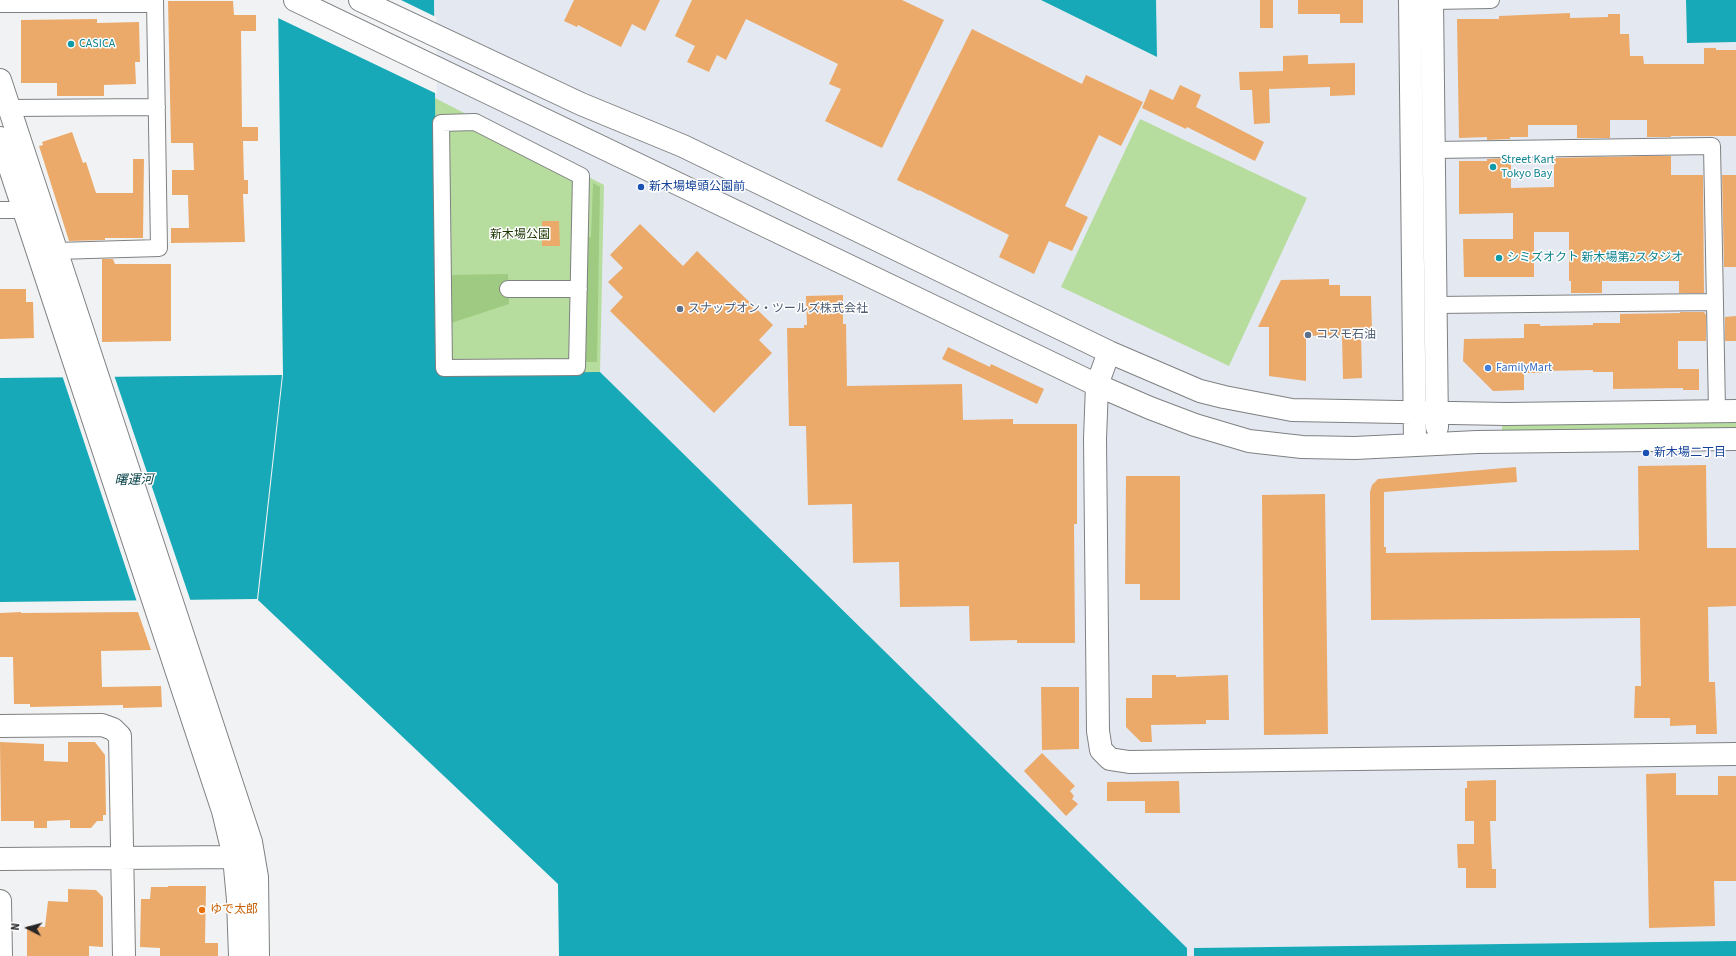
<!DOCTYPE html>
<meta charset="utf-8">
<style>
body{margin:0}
#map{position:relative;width:1736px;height:956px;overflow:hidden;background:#f1f2f4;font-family:"Source Sans 3",sans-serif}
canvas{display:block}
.north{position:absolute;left:8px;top:908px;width:40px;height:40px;-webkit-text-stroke:3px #fff;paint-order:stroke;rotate:276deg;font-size:11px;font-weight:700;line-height:16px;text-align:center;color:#262627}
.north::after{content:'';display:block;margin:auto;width:14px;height:18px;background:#262627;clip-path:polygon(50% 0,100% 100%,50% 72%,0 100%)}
</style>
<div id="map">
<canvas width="1736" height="956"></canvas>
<div class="north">N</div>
</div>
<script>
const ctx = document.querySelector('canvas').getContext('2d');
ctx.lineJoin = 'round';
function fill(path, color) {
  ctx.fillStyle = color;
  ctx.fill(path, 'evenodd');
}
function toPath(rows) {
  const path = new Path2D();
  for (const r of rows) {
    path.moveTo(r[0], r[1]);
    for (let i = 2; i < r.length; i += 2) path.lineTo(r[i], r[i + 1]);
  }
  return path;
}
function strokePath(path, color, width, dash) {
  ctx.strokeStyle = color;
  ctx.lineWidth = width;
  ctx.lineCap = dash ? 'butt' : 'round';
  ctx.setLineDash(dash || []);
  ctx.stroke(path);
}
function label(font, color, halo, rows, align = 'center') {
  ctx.font = font + ' "Source Sans 3","Noto Sans JP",sans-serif';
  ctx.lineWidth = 3;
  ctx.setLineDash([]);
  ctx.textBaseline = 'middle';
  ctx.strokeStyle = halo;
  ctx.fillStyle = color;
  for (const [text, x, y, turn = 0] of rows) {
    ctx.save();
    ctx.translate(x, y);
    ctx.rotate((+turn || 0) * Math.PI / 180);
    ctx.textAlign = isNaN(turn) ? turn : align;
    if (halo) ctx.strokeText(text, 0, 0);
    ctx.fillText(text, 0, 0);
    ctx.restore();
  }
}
const built = toPath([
 [434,0,1041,0,1156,57,1156,0,1686,0,1687,43,1736,42,1736,941,1194,948,1194,956,1187,956,1187,948,600,372,438,374]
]);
const green = toPath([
 [435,98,604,185,600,372,438,374],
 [1140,119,1307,198,1229,366,1061,287],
 [1736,422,1736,428,1502,431,1502,425]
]);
const forest = toPath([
 [593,183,600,187,597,362,581,362,583,238,591,237],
 [508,274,509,304,448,324,448,275]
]);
const water = toPath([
 [278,0,434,0,438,373,600,372,1187,948,1187,956,559,956,558,884,258,600,283,375],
 [1041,0,1156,0,1157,57],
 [1686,0,1736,0,1736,42,1687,43],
 [282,375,257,599,0,602,0,378],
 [1736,941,1736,956,1194,956,1194,948]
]);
const pier = toPath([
 [276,0,401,0,436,17,437,94,276,17],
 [62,375,114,375,191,602,137,602]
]);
const building = toPath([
 [574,0,660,0,645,31,632,24,621,47,578,25,577,27,564,21],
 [692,0,902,0,944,20,882,148,825,121,841,89,829,84,838,64,746,19,726,60,717,55,709,72,687,62,695,46,675,36],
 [1260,0,1273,0,1273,28,1260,28],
 [1298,0,1363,0,1363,23,1340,23,1340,14,1298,14],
 [168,1,233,1,234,15,256,15,256,31,241,31,242,127,258,127,258,141,243,141,244,180,248,180,248,194,243,194,245,242,171,243,171,228,189,228,188,195,172,195,172,170,194,170,193,143,171,143],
 [1570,13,1570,18,1608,17,1608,14,1620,14,1620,34,1629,34,1630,56,1643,56,1644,64,1704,64,1704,48,1716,48,1716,50,1736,50,1736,136,1671,136,1671,137,1647,137,1647,120,1610,120,1610,138,1577,138,1577,125,1528,125,1528,137,1510,137,1510,139,1487,140,1487,137,1459,138,1457,19,1499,19,1499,16],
 [97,19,97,23,139,22,140,62,135,62,136,84,104,85,104,96,57,96,57,83,21,83,21,20],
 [972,29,1082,84,1086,75,1143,102,1121,146,1099,135,1065,206,1088,217,1072,251,1049,241,1034,274,999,257,1009,235,919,190,919,191,897,180],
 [1308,55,1308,64,1355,63,1355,95,1330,96,1330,87,1269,89,1270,123,1254,124,1252,90,1240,90,1239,72,1283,71,1283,56],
 [1180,85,1201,95,1196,107,1264,142,1255,161,1187,127,1186,129,1142,108,1150,89,1173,100],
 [72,132,83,163,86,162,96,193,133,193,133,159,144,159,143,238,105,238,105,240,69,241,39,146,43,145,42,142],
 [1647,156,1671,156,1671,175,1703,175,1704,293,1679,293,1679,281,1602,281,1602,293,1571,293,1571,281,1569,281,1569,232,1534,232,1534,277,1464,277,1463,239,1513,239,1513,213,1459,214,1459,161,1487,161,1487,159,1511,158,1511,188,1554,187,1554,158],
 [1722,175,1736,175,1736,267,1724,267],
 [542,221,559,221,560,246,542,246],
 [640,224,683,266,697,251,773,325,759,340,772,353,714,413,610,311,623,297,608,282,623,268,610,255],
 [102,259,113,259,115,264,171,264,171,341,102,342],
 [1329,279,1329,285,1340,285,1340,296,1371,296,1372,331,1361,331,1362,378,1343,379,1342,335,1306,336,1306,381,1269,376,1269,327,1258,327,1281,280],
 [0,289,26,289,26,302,33,302,34,338,0,339],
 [843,295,843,324,846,324,847,386,962,384,963,420,1013,419,1013,424,1077,424,1077,524,1074,524,1075,643,1017,643,1017,640,970,641,969,606,900,607,899,562,853,563,852,504,808,505,806,426,789,426,787,328,804,328,804,325,807,325,806,296],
 [1680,312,1704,312,1706,315,1706,341,1678,341,1678,369,1699,369,1699,390,1683,390,1683,388,1613,389,1613,372,1593,372,1593,370,1542,371,1542,373,1524,373,1524,390,1493,391,1463,361,1464,339,1524,338,1524,324,1540,324,1540,326,1593,325,1593,323,1620,323,1620,314,1680,313],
 [1736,316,1736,341,1725,341,1725,317],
 [948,347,990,367,991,364,1044,389,1037,404,942,359],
 [1706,465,1707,548,1736,548,1736,606,1708,607,1709,682,1715,682,1717,734,1696,734,1696,725,1670,726,1670,718,1634,718,1635,686,1641,686,1640,618,1371,620,1370,492,1372,485,1378,479,1516,467,1517,482,1384,492,1384,547,1386,547,1386,553,1639,550,1638,466],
 [1126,476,1180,476,1180,600,1140,600,1140,584,1125,584],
 [1325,494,1328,734,1264,735,1262,495],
 [21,612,21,613,138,612,151,650,101,651,102,687,161,686,162,707,123,708,123,705,30,707,30,704,14,704,13,657,0,657,0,613],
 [1152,675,1176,675,1176,677,1228,675,1229,720,1206,720,1206,724,1151,725,1152,742,1141,742,1126,727,1126,698,1152,698],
 [1041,687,1079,687,1079,749,1042,750],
 [0,742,44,744,44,761,68,762,68,742,95,742,105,755,106,815,103,815,103,821,97,821,91,828,70,828,70,820,47,821,47,828,34,828,34,821,1,821],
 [1042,753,1075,786,1070,791,1074,796,1072,799,1078,804,1066,816,1024,771],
 [1676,773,1676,795,1718,795,1718,776,1736,776,1736,881,1714,881,1715,926,1649,928,1646,774],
 [1496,780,1496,821,1490,821,1492,869,1496,869,1496,888,1466,888,1466,868,1458,868,1457,844,1474,844,1474,821,1465,821,1465,788,1467,788,1467,781],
 [1179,781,1180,813,1145,813,1145,801,1107,801,1107,782],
 [168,886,206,886,205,943,218,943,218,956,160,956,160,948,140,947,141,899,150,899,151,887,168,887],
 [68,889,96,890,103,897,103,947,89,946,89,956,27,956,27,926,45,927,48,901,68,902]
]);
const street = toPath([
 [1432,1,1491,0],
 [0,4,155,4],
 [9,108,157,107],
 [475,122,581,176,577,367,444,368,441,123,475,122],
 [1434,150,1712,146,1717,411],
 [0,210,24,210],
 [56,251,159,248,155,0],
 [508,289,579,289],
 [1436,305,1715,302]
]);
const secondary = toPath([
 [295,0,1097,385,1150,408,1195,425,1249,441,1302,447,1355,448,1477,442,1736,439],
 [360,0,581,104,683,146,1109,352,1200,391,1224,397,1292,410,1506,414,1736,411],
 [1410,0,1415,445],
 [1432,0,1437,427],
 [0,80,251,842,257,877,258,956],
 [0,138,223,811,234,857,238,900,240,956],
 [1109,352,1097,385,1095,439,1098,731,1101,750,1110,759,1129,762,1736,754],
 [0,726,102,725,113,729,120,736,124,956],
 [0,859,234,857,248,861],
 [0,901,1,956]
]);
const markers = [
 [71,44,4,"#0f9aa8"],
 [1493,167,4,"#0f9aa8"],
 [641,187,4,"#1a4fb4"],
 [1499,258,4,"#0f9aa8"],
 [680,309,4,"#5c6f8a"],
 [1308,335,4,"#5c6f8a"],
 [1488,368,4,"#3f7fe0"],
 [1646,453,4,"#1a4fb4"],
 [202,910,4,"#e8710a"]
];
const cultureNames = [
 ["CASICA",79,44],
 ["Street Kart",1501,160],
 ["Tokyo Bay",1501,174],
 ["シミズオクト 新木場第2スタジオ",1507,258]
];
const transitNames = [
 ["新木場埠頭公園前",649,187],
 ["新木場二丁目",1654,453]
];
const parkNames = [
 ["新木場公園",520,235]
];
const serviceNames = [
 ["スナップオン・ツールズ株式会社",688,309],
 ["コスモ石油",1316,335]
];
const shopNames = [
 ["FamilyMart",1496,368]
];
const foodNames = [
 ["ゆで太郎",210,910]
];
const waterNames = [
 ["曙運河",134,481,-1]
];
fill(built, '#e4e8f1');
fill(green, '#b6dd9e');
fill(forest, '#9ecb81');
fill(water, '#17a9b7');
fill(pier, '#f1f2f4');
fill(building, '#ebaa6a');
strokePath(street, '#7f8082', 18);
strokePath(secondary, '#7f8082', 24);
strokePath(street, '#fff', 16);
strokePath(secondary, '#fff', 22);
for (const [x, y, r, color] of markers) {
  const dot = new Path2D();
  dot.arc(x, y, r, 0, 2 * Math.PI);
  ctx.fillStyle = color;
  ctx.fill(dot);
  strokePath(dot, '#fff', 1.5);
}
label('12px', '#0d838f', '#fff', cultureNames, 'left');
label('12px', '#164399', '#fff', transitNames, 'left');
label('12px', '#1b3601', '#fff', parkNames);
label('12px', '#4e5e75', '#fff', serviceNames, 'left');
label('12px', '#366cbe', '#fff', shopNames, 'left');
label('12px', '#c56008', '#fff', foodNames, 'left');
label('italic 13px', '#074348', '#fff', waterNames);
</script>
